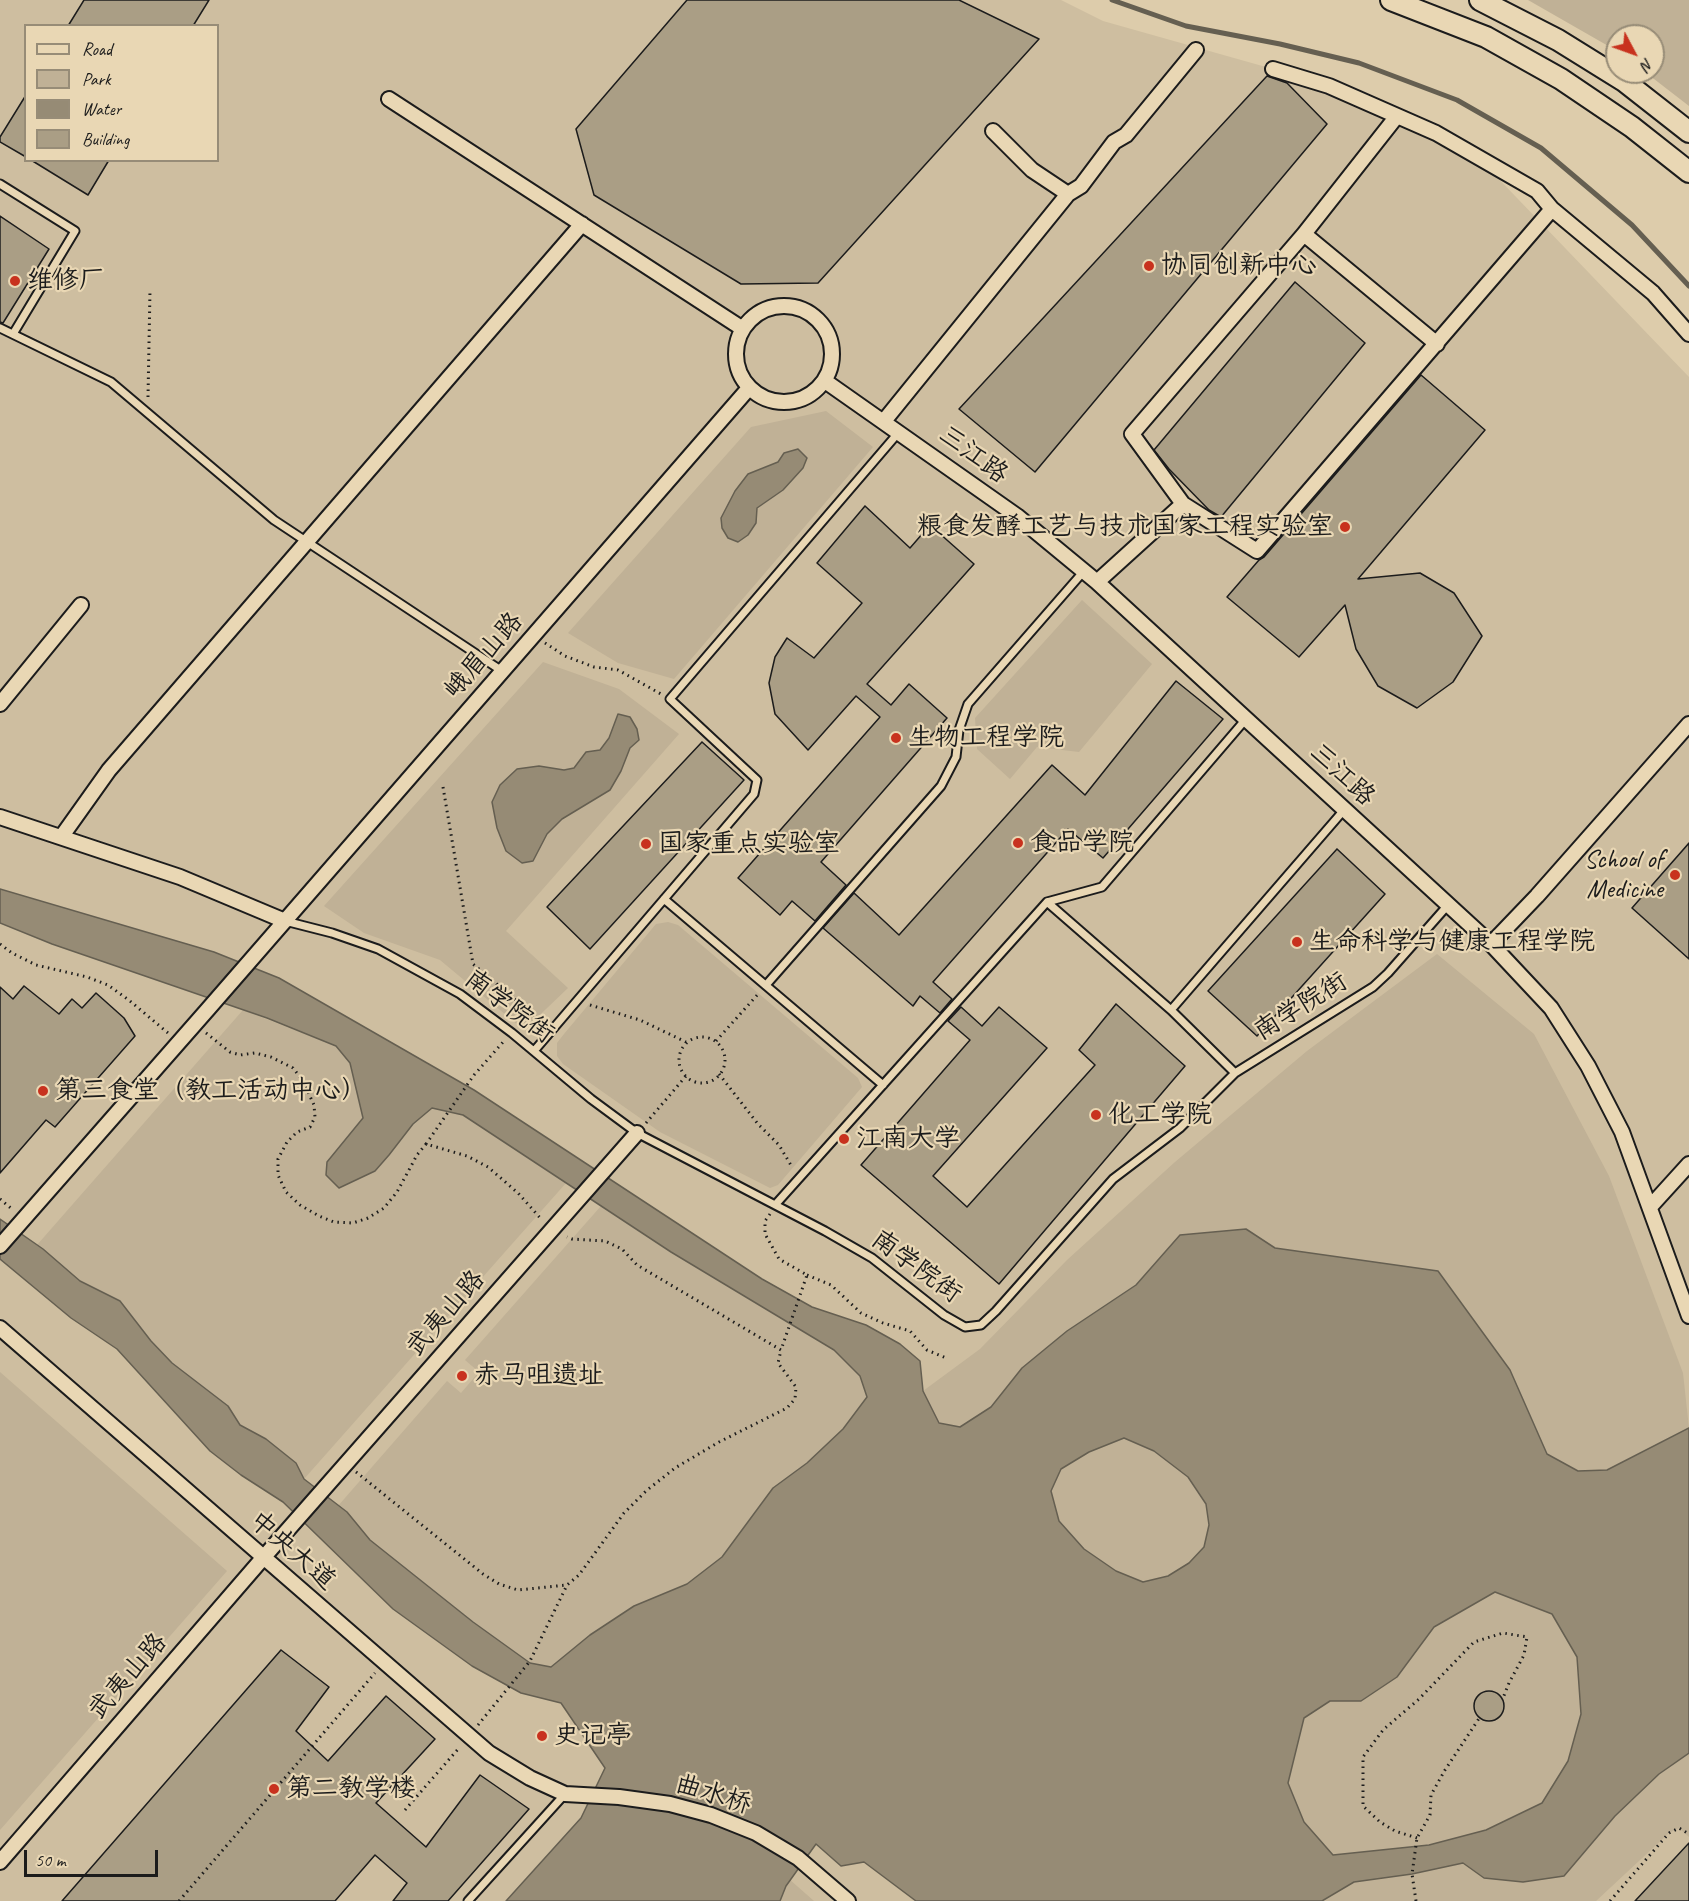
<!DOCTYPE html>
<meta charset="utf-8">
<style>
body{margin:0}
#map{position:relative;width:1689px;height:1901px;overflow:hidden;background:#ddccab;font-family:Caveat,sans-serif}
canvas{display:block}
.legend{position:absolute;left:24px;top:24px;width:195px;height:138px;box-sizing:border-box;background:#e9d7b4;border:2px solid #978c77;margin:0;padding:8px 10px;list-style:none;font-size:18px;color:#1c1c1c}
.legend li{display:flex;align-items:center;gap:12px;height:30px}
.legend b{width:30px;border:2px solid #978c77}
.north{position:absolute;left:1605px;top:24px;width:60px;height:60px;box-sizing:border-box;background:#e9d7b4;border:2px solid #978c77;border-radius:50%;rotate:131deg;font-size:16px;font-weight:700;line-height:24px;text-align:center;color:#1c1c1c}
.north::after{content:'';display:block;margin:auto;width:21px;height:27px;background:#c8321e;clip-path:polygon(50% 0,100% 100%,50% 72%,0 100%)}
.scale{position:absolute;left:24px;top:1850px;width:134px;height:27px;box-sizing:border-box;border:3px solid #1c1c1c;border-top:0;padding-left:8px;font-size:18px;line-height:21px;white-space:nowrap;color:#1c1c1c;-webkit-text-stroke:4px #e9d7b4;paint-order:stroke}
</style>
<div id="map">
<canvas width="1689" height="1901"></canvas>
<ul class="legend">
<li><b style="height:8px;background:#e9d7b4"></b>Road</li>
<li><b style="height:16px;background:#c0b196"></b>Park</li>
<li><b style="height:16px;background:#968b75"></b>Water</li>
<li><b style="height:16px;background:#aa9e85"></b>Building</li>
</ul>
<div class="north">N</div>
<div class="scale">50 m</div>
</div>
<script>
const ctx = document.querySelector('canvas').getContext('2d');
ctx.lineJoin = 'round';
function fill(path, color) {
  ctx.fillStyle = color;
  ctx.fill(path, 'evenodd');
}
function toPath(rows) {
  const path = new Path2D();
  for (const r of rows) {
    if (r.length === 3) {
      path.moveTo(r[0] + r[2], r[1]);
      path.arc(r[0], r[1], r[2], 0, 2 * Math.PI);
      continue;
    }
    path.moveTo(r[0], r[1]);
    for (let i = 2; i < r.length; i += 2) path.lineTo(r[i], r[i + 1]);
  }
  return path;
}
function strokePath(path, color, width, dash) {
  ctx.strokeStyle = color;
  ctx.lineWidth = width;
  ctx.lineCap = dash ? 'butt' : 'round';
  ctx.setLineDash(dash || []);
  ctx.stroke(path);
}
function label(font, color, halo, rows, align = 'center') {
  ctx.font = font + ' Caveat,"LXGW WenKai TC",sans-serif';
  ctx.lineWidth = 4.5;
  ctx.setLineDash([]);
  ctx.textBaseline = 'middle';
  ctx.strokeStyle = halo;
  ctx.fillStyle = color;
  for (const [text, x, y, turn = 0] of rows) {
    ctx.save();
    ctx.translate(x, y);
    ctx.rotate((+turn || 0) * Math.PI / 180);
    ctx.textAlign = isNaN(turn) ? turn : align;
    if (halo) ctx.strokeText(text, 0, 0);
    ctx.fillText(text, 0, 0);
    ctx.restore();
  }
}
const built = toPath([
 [0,0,1061,0,1103,21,1273,69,1468,147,1689,377,1689,1901,0,1901],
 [26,26,218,26,218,160,26,160]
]);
const green = toPath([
 [1528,0,1689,0,1689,106,1645,72,1653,72,1653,36,1617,36,1617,51],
 [826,411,873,447,674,679,618,663,568,633,751,427],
 [1082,600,1152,664,1079,752,1037,747,1010,779,977,749,975,718],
 [543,662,619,689,679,734,506,931,568,988,524,1030,440,960,364,933,324,906],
 [668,922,678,925,858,1078,862,1087,778,1185,770,1188,660,1132,563,1064,557,1056,557,1043,564,1034,656,924],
 [1437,954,1534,1034,1609,1176,1683,1373,1689,1428,1607,1470,1578,1471,1547,1454,1510,1370,1438,1271,1275,1248,1246,1229,1180,1235,1136,1285,1067,1331,1022,1368,991,1407,960,1427,939,1423,923,1391,980,1349,1067,1260,1175,1162,1307,1051],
 [243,1010,336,1046,350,1063,363,1118,327,1162,389,1155,413,1124,432,1108,463,1115,566,1183,304,1479,296,1463,266,1439,240,1425,228,1406,172,1363,151,1341,120,1301,80,1281,37,1245],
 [601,1206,671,1252,834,1350,860,1376,867,1396,843,1429,807,1463,773,1488,722,1557,687,1584,634,1606,590,1635,551,1667,530,1663,473,1622,370,1540,347,1512,338,1506,447,1381,461,1393,479,1372,465,1360],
 [0,1372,227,1571,0,1830],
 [1124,1438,1154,1451,1188,1477,1206,1504,1209,1525,1204,1547,1189,1563,1168,1576,1143,1582,1116,1571,1084,1549,1059,1521,1051,1491,1061,1469,1089,1452],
 [1495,1592,1552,1614,1577,1657,1581,1714,1568,1761,1542,1803,1486,1830,1429,1845,1333,1855,1304,1822,1288,1783,1304,1718,1330,1701,1361,1701,1397,1677,1434,1627],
 [1689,1753,1689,1837,1679,1828,1669,1833,1596,1901,1322,1901,1354,1882,1463,1863,1485,1878,1564,1876,1615,1816,1655,1777],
 [789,1879,814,1901,777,1901]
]);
const water = toPath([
 [798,449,807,458,803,468,783,490,757,508,756,523,748,535,738,542,728,538,722,528,721,518,735,491,748,474,778,462,784,453,798,449],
 [618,714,630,717,637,729,639,740,630,748,621,771,610,790,562,819,547,834,533,861,522,863,506,851,497,828,492,802,500,785,517,769,539,766,564,770,574,768,586,752,600,750,609,738,618,714],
 [0,889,214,952,279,978,474,1090,762,1279,812,1307,866,1325,900,1344,920,1361,923,1391,939,1423,960,1427,991,1407,1022,1368,1067,1331,1136,1285,1180,1235,1246,1229,1275,1248,1438,1271,1510,1370,1547,1454,1578,1471,1607,1470,1689,1428,1689,1753,1659,1774,1615,1816,1564,1876,1523,1882,1484,1878,1463,1863,1412,1874,1354,1882,1322,1901,916,1901,864,1862,841,1866,816,1844,786,1886,780,1901,506,1901,581,1818,605,1768,561,1703,521,1693,472,1666,393,1609,283,1502,241,1475,210,1451,117,1349,71,1318,0,1259,0,1219,43,1249,80,1281,120,1301,151,1341,172,1363,228,1406,240,1425,266,1439,296,1463,304,1479,347,1512,370,1540,473,1622,530,1663,551,1667,590,1635,634,1606,687,1584,722,1557,773,1488,807,1463,843,1429,867,1397,860,1376,834,1350,671,1252,463,1115,432,1108,413,1124,389,1155,375,1171,339,1188,326,1175,327,1162,363,1118,350,1063,336,1046,267,1018,52,944,0,923,0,889],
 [1124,1438,1154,1451,1188,1477,1206,1504,1209,1525,1204,1547,1189,1563,1168,1576,1143,1582,1116,1571,1084,1549,1059,1521,1051,1491,1061,1469,1089,1452,1124,1438],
 [1495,1592,1552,1614,1577,1657,1581,1714,1568,1761,1542,1803,1486,1830,1429,1845,1333,1855,1304,1822,1288,1783,1304,1718,1330,1701,1361,1701,1397,1677,1434,1627,1495,1592]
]);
const stream = toPath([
 [1112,0,1186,26,1280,44,1359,63,1457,100,1541,148,1632,225,1689,286]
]);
const building = toPath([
 [84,0,209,0,193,26,68,26,84,0],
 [687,0,959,0,1039,39,818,283,741,284,594,195,576,129,687,0],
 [1267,76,1287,83,1327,124,1035,472,959,409,1267,76],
 [26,95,26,157,0,142,0,137,26,95],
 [31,160,109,160,88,195,31,160],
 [0,216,49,249,3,323,0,322,0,216],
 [1295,282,1365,343,1221,517,1209,510,1169,469,1154,450,1295,282],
 [1421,375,1485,430,1358,579,1420,573,1454,593,1482,636,1453,682,1417,708,1378,686,1356,649,1345,605,1299,657,1227,597,1259,560,1264,557,1421,375],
 [865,506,910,548,930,525,974,564,867,684,891,705,909,684,947,718,821,862,846,885,815,921,792,901,780,915,738,878,880,717,856,696,808,750,775,714,769,683,775,657,787,638,814,658,862,603,817,563,865,506],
 [1176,681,1223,719,1103,858,1068,829,933,982,952,999,940,1013,920,996,913,1006,823,928,854,893,899,935,1052,765,1085,795,1176,681],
 [702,742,744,780,590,949,547,907,702,742],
 [1689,843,1689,959,1632,908,1689,843],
 [1337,849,1385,894,1257,1036,1208,991,1337,849],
 [24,986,59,1014,72,999,82,1008,96,993,124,1018,135,1036,55,1127,46,1120,0,1173,0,987,13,999,24,986],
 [1116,1004,1185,1066,999,1284,861,1165,970,1040,948,1021,961,1007,982,1026,999,1007,1047,1048,933,1176,967,1207,1095,1065,1079,1050,1116,1004],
 [281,1650,329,1687,296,1731,328,1761,386,1696,435,1739,376,1803,426,1847,480,1775,529,1809,448,1901,393,1901,407,1883,375,1855,335,1901,62,1901,281,1650],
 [1489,1706,15],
 [1689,1843,1689,1901,1635,1901,1689,1843]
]);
const path = toPath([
 [148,397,150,290],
 [545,643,565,656,594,667,618,670,661,694],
 [443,787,473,964,543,1023],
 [0,944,12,953,36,965,87,977,108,985,130,1001,168,1033],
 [590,1005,640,1020,686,1042],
 [206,1033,230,1052,240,1055,255,1053,271,1057,293,1068,303,1081,314,1105,315,1117,310,1127,297,1132,287,1142,278,1159,278,1175,286,1192,300,1205,319,1216,334,1222,353,1223,368,1218,384,1208,397,1192,417,1155,426,1144,467,1156,488,1167,518,1193,542,1220],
 [702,1060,23],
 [716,1041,759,993],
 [719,1074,758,1124,779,1145,792,1167],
 [646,1123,686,1076],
 [426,1144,474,1075,504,1041],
 [0,1199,13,1210],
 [770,1214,765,1221,765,1234,779,1259,807,1275,781,1350],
 [807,1275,831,1285,861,1313,883,1323,910,1331,927,1350,946,1358],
 [356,1472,483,1574,499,1584,518,1590,567,1585,579,1575,624,1513,646,1491,675,1468,719,1442,787,1408,795,1399,796,1387,778,1363,781,1350,637,1265,622,1249,605,1241,572,1239,567,1237],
 [478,1725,530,1661,567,1585],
 [405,1810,459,1748],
 [1417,1838,1395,1831,1380,1822,1363,1806,1363,1757,1383,1730,1419,1699,1474,1642,1503,1633,1527,1637,1524,1655,1509,1683,1503,1698],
 [179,1901,375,1673],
 [1416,1901,1412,1874,1417,1838,1430,1815,1431,1795,1445,1770,1480,1717],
 [1610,1901,1669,1833,1679,1828,1689,1834]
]);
const service = toPath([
 [0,184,75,231,13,334],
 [0,328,111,382,274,520,502,671],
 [664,899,883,1085],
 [1047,902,1171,1010,1235,1073],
 [285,921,332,933,378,949,460,994,512,1033,591,1099,637,1133,825,1231,872,1258,944,1315,965,1327,981,1325,996,1311,1113,1179,1180,1128,1235,1073,1373,987,1388,973,1448,905],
 [766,985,941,786,956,757,959,730,968,704,1084,571],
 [1171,1010,1344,810],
 [534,1051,754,794,757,780,670,699,899,432],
 [775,1205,1047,902,1102,887,1246,719],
 [468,1901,565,1794]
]);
const minor = toPath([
 [1273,69,1329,86,1436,133,1537,191,1552,209,1653,293,1689,334],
 [389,99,743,329],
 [1397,116,1304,234,1132,434,1183,504,1257,551,1552,209],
 [993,131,1032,170,1068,194],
 [1304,234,1437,344],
 [784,354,48],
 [825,381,1017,516,1097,582,1491,944,1551,1008,1588,1066,1622,1132,1689,1316],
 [884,421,1068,194,1081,186,1114,142,1126,135,1196,50],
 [1097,582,1183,504],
 [0,704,81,605],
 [0,817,180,877,285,921],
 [62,836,109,770,582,224],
 [1491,944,1537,896,1689,724],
 [1650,1207,1689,1164],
 [0,1246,209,1008,749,388],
 [0,1328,489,1753,530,1778,565,1794,619,1797,670,1804,711,1815,756,1833,798,1858,848,1901],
 [0,1862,263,1558,637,1133]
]);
const secondary = toPath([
 [1391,0,1486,37,1561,79,1632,127,1689,172],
 [1480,0,1558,40,1624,81,1689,132]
]);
const markers = [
 [1149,266,6,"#c8321e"],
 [15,281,6,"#c8321e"],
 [1345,527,6,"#c8321e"],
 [896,738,6,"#c8321e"],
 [1018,843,6,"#c8321e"],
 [646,844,6,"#c8321e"],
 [1675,875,6,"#c8321e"],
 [1297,942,6,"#c8321e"],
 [43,1091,6,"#c8321e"],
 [1096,1115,6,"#c8321e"],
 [844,1139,6,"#c8321e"],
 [462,1376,6,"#c8321e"],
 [542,1736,6,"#c8321e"],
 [274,1789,6,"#c8321e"]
];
const poiNames = [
 ["协同创新中心",1161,266],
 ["维修厂",27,281],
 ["粮食发酵工艺与技术国家工程实验室",1333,527,"right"],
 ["生物工程学院",908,738],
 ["食品学院",1030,843],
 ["国家重点实验室",658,844],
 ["School of",1663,860,"right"],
 ["Medicine",1663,890,"right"],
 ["生命科学与健康工程学院",1309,942],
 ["第三食堂（教工活动中心）",55,1091],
 ["化工学院",1108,1115],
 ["江南大学",856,1139],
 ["赤马咀遗址",474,1376],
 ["史记亭",554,1736],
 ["第二教学楼",286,1789]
];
const streetNames = [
 ["三江路",973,455,36],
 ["峨眉山路",484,656,-49],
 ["三江路",1342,775,43],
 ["南学院街",509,1007,37],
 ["南学院街",1301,1007,-32],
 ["南学院街",916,1267,36],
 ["武夷山路",446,1314,-49],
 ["中央大道",292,1551,41],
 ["武夷山路",128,1677,-49],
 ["曲水桥",713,1795,17]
];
fill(built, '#cebea0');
fill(green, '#c0b196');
fill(water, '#968b75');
strokePath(water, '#655f51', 1.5);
strokePath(stream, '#655f51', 5);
fill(building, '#aa9e85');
strokePath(building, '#1c1c1c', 1.5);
strokePath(service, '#1c1c1c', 11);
strokePath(minor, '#1c1c1c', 18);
strokePath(secondary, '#1c1c1c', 24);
strokePath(path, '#1c1c1c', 3, [1.5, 4.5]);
strokePath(service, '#e9d7b4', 7);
strokePath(minor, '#e9d7b4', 14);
strokePath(secondary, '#e9d7b4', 20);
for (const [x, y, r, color] of markers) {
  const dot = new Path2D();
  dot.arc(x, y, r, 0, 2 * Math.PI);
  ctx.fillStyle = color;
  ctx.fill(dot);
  strokePath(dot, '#e9d7b4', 2);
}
label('26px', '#1c1c1c', '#e9d7b4', poiNames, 'left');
label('26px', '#1c1c1c', '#e9d7b4', streetNames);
</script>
